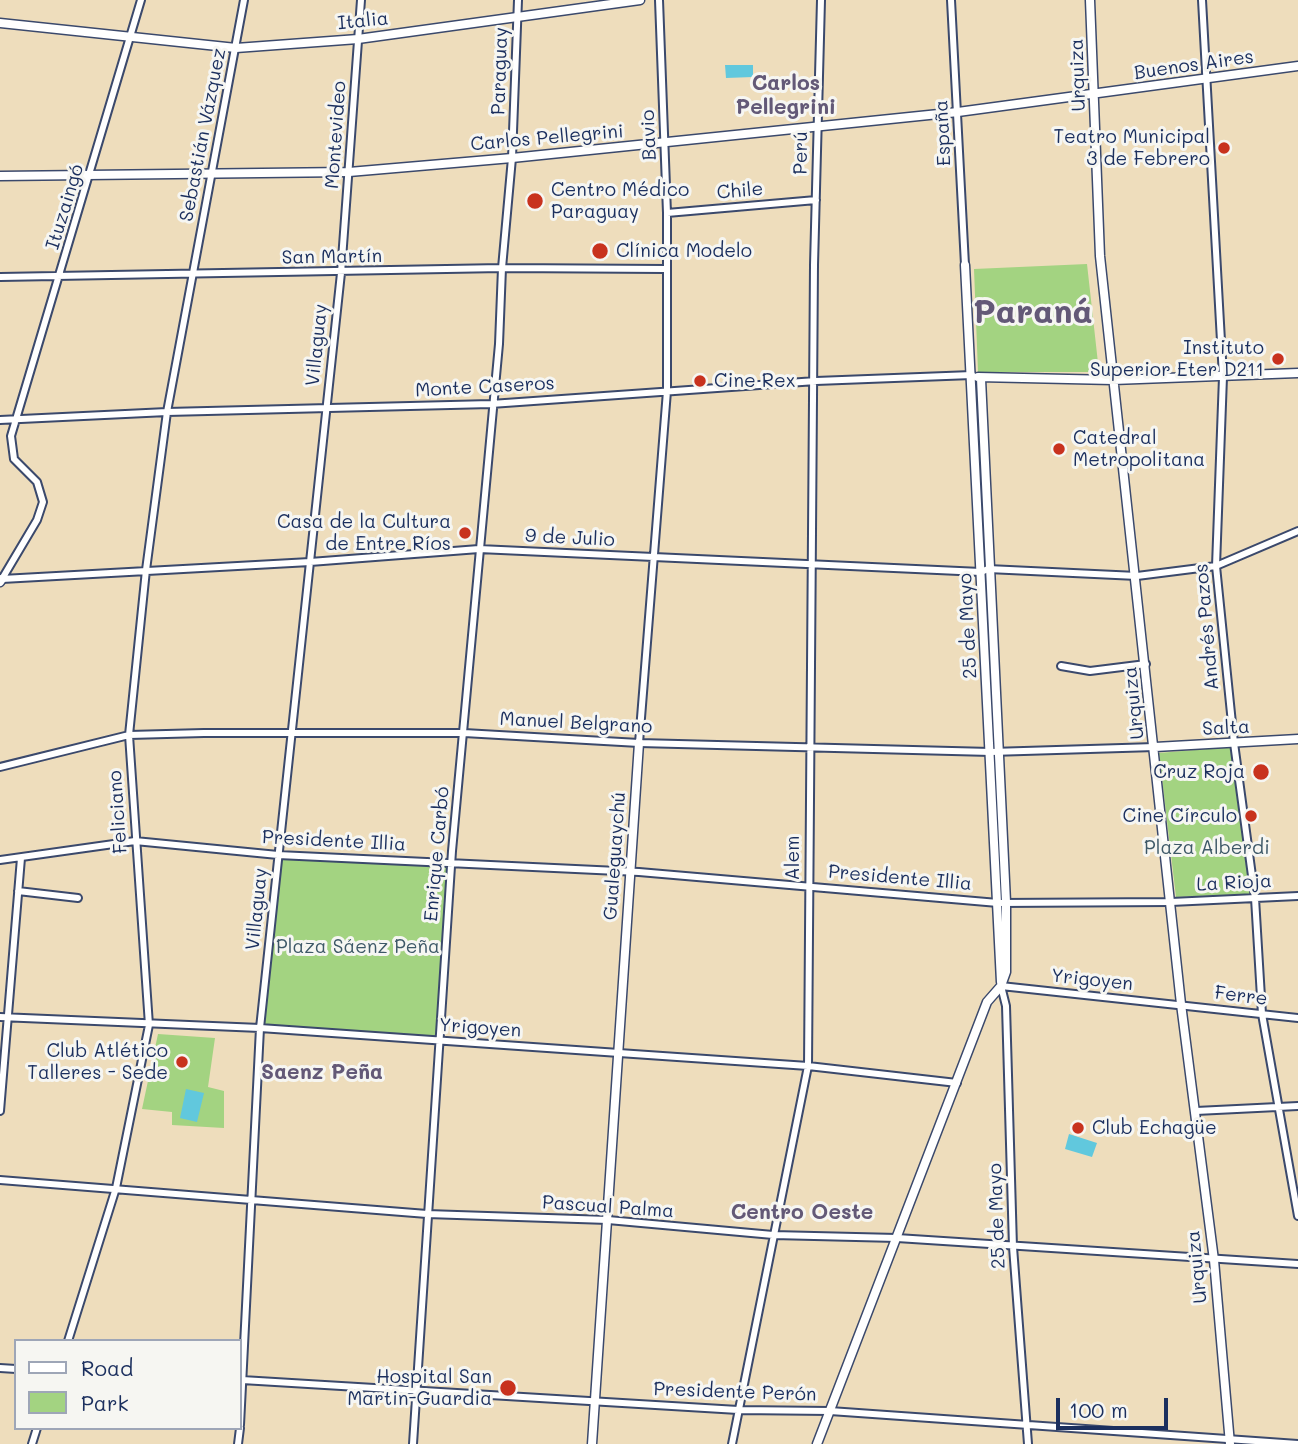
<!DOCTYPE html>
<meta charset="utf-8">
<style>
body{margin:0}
#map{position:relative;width:1298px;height:1444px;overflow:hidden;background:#eeddbc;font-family:Mali,sans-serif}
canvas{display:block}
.legend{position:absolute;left:14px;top:1339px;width:228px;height:91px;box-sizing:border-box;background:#f6f6f2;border:2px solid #9ea6b7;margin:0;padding:9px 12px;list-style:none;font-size:21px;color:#1b2f5e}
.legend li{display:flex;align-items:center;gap:14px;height:35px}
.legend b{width:35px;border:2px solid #9ea6b7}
.scale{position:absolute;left:1056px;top:1398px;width:112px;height:32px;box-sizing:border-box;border:4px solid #1b2f5e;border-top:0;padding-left:9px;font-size:21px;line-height:24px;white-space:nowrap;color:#1b2f5e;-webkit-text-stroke:5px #f6f6f2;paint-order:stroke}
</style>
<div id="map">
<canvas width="1298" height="1444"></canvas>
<ul class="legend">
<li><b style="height:9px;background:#fff"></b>Road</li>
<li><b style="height:19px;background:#a3d381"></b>Park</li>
</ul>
<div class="scale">100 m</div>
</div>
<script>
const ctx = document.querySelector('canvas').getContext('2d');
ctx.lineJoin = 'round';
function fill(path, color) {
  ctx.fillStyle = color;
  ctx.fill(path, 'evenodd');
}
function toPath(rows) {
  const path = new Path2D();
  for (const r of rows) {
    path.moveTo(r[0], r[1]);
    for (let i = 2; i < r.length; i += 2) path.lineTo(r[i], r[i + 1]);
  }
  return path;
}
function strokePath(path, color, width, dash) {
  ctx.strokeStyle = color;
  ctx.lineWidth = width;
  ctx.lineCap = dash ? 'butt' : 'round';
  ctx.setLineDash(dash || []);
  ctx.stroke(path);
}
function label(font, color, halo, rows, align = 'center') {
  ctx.font = font + ' Mali,sans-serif';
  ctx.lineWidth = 6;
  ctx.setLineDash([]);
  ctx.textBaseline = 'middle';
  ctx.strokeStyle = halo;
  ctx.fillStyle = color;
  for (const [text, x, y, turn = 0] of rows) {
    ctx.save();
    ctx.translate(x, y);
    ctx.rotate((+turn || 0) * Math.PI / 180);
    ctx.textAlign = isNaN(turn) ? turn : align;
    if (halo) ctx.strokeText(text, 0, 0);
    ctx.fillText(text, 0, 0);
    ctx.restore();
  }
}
const green = toPath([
 [1087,264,1099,372,978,372,974,269],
 [1230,747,1250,894,1176,897,1159,753],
 [280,857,453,867,436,1037,263,1026],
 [158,1034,215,1038,208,1087,224,1091,224,1128,172,1125,172,1112,142,1109]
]);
const water = toPath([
 [725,65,753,65,753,77,726,78],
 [186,1089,204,1093,197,1122,180,1118],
 [1069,1134,1097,1143,1092,1157,1065,1149]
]);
const street = toPath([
 [951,0,965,265],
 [1202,0,1223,377,1216,566,1234,743,1255,898,1262,1014,1298,1216],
 [667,213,816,200],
 [0,277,502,268,666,269],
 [0,420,167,412,491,404,816,381,972,375],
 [2,579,310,562,479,549,981,572,988,569,1137,576,1216,566,1298,531],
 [2,579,37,520,43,502,37,482,14,459,11,436,141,0],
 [1061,666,1090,671,1146,664],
 [639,743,667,391,667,213,659,0],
 [0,767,129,735,204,733,464,733,639,743,991,752,1155,747],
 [0,860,135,841,278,855,639,872,998,903,1171,902,1298,896],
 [18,891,78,898],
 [0,1017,260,1028,619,1053,808,1066,957,1083],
 [0,1111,21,858],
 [1196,1111,1298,1106],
 [0,1180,427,1214,608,1220,773,1235,897,1238,1298,1264],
 [68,1341,116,1188,149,1025,129,735,146,570,167,412,244,0],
 [0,1368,16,1369],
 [242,1380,738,1410,830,1411,1298,1444],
 [240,1425,260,1028,341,273,361,0],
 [32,1444,37,1428],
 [238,1444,240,1428],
 [413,1444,452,851,499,344,502,268,512,158,518,0],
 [732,1444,808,1066,814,265,821,0],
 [1028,1444,1013,1247,1006,1006,1001,986,1298,1018]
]);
const secondary = toPath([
 [1090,0,1100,256,1181,1004,1214,1260,1230,1444],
 [0,23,236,48,358,39,640,0],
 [0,176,349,172,512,158,958,112,1298,66],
 [965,265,1001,982],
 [978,377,1113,380,1298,373],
 [0,582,2,579],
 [1155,747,1298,739],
 [592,1444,639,743],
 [817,1444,987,1002,1001,986,1006,972,1006,902,981,379]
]);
const markers = [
 [1224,148,7,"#c8321e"],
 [535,201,9,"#c8321e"],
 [600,251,9,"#c8321e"],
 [1278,359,7,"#c8321e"],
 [700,381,7,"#c8321e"],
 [1059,449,7,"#c8321e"],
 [465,533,7,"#c8321e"],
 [1261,772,9,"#c8321e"],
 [1251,816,7,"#c8321e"],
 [182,1062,7,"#c8321e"],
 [1078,1128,7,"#c8321e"],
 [508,1388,9,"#c8321e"]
];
const streetNames = [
 ["Italia",363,21,-6],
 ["Buenos Aires",1194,65,-8],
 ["Paraguay",500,71,-88],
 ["Urquiza",1078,75,-92],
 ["España",943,133,-93],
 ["Sebastián Vázquez",203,135,-79],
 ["Montevideo",336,135,-86],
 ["Bavio",649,135,-92],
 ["Carlos Pellegrini",547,138,-5],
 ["Perú",801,153,-89],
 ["Chile",740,191,-5],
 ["Ituzaingó",65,207,-73],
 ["San Martín",332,257,-1],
 ["Villaguay",317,345,-84],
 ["Monte Caseros",485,387,-3],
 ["9 de Julio",570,538,3],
 ["25 de Mayo",968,626,-93],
 ["Andrés Pazos",1207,627,-95],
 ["Urquiza",1134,703,-96],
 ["Manuel Belgrano",576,723,3],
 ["Salta",1226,728,-3],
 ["Feliciano",118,812,-94],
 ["Presidente Illia",334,841,3],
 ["Enrique Carbó",437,854,-85],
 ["Gualeguaychú",615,856,-86],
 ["Alem",793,858,-90],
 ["Presidente Illia",900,878,5],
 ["La Rioja",1234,883,-3],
 ["Villaguay",257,909,-84],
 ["Yrigoyen",1092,980,6],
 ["Ferre",1241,996,7],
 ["Yrigoyen",480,1028,4],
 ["Pascual Palma",608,1207,4],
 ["25 de Mayo",997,1216,-92],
 ["Urquiza",1197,1267,-96],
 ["Presidente Perón",735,1392,2]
];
const poiNames = [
 ["Teatro Municipal",1210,137],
 ["3 de Febrero",1210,159],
 ["Centro Médico",551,190,"left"],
 ["Paraguay",551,212,"left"],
 ["Clínica Modelo",616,251,"left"],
 ["Instituto",1264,348],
 ["Superior Eter D211",1264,370],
 ["Cine Rex",714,381,"left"],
 ["Catedral",1073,438,"left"],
 ["Metropolitana",1073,460,"left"],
 ["Casa de la Cultura",451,522],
 ["de Entre Ríos",451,544],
 ["Cruz Roja",1245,772],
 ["Cine Círculo",1237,816],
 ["Club Atlético",168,1051],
 ["Talleres - Sede",168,1073],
 ["Club Echagüe",1092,1128,"left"],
 ["Hospital San",492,1377],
 ["Martin-Guardia",492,1399]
];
const parkNames = [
 ["Plaza Alberdi",1207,848],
 ["Plaza Sáenz Peña",358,947]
];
const neighbourhoodNames = [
 ["Carlos",786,84],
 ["Pellegrini",786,108],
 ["Saenz Peña",322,1073],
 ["Centro Oeste",802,1213]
];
const townNames = [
 ["Paraná",1033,313]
];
fill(green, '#a3d381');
fill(water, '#61c8dd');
strokePath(street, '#3b496c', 10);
strokePath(secondary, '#3b496c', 11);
strokePath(street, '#fff', 6);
strokePath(secondary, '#fff', 8);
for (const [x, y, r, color] of markers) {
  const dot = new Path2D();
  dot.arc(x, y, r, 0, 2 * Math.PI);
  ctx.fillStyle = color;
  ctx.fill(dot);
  strokePath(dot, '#f6f6f2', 2.5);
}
label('19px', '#1b2f5e', '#f6f6f2', streetNames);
label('19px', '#1b2f5e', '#f6f6f2', poiNames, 'right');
label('19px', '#3d5867', '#f6f6f2', parkNames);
label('bold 21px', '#635977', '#f6f6f2', neighbourhoodNames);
label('bold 33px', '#635977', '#f6f6f2', townNames);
</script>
